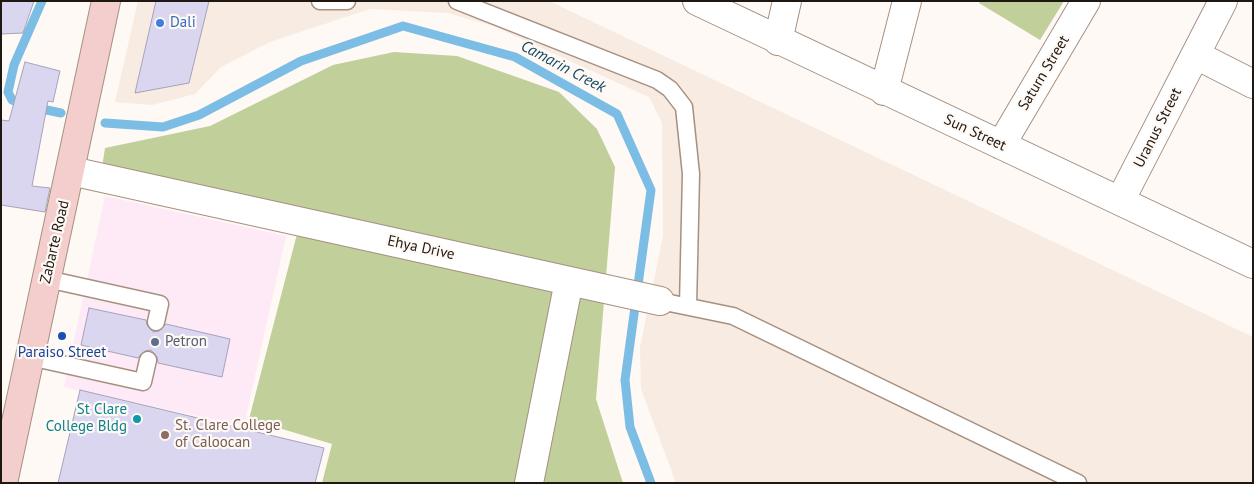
<!DOCTYPE html>
<style>
body{margin:0}
#map{position:relative;width:1254px;height:484px;overflow:hidden;background:#fef9f5;font-family:"PT Sans",sans-serif}
canvas{display:block}
.frame{position:absolute;inset:0;border:2px solid #1f1711;pointer-events:none}
</style>
<div id="map">
<canvas width="1254" height="484"></canvas>
<div class="frame"></div>
</div>
<script>
const ctx = document.querySelector('canvas').getContext('2d');
ctx.lineJoin = 'round';
function fill(path, color) {
  ctx.fillStyle = color;
  ctx.fill(path, 'evenodd');
}
function toPath(rows) {
  const path = new Path2D();
  for (const r of rows) {
    path.moveTo(r[0], r[1]);
    for (let i = 2; i < r.length; i += 2) path.lineTo(r[i], r[i + 1]);
  }
  return path;
}
function strokePath(path, color, width, dash) {
  ctx.strokeStyle = color;
  ctx.lineWidth = width;
  ctx.lineCap = dash ? 'butt' : 'round';
  ctx.setLineDash(dash || []);
  ctx.stroke(path);
}
function label(font, color, halo, rows, align = 'center') {
  ctx.font = font + ' "PT Sans",sans-serif';
  ctx.lineWidth = 4.5;
  ctx.setLineDash([]);
  ctx.textBaseline = 'middle';
  ctx.strokeStyle = halo;
  ctx.fillStyle = color;
  for (const [text, x, y, turn = 0] of rows) {
    ctx.save();
    ctx.translate(x, y);
    ctx.rotate((+turn || 0) * Math.PI / 180);
    ctx.textAlign = isNaN(turn) ? turn : align;
    if (halo) ctx.strokeText(text, 0, 0);
    ctx.fillText(text, 0, 0);
    ctx.restore();
  }
}
const commercial = toPath([
 [105,196,286,236,244,426,64,387]
]);
const built = toPath([
 [138,1,549,1,1253,337,1253,483,676,483,641,389,640,347,663,236,662,123,649,97,493,26,448,13,370,9,270,42,221,67,195,94,152,105,115,102]
]);
const green = toPath([
 [980,1,1064,1,1040,40,979,3],
 [394,52,457,56,559,92,597,129,615,167,596,399,623,483,549,483,541,480,540,483,322,483,332,444,249,419,297,234,99,187,105,148,210,126,333,65]
]);
const stream = toPath([
 [42,1,14,65,8,92,12,100,23,105,61,113],
 [105,123,163,127,199,115,301,61,403,26,515,57,617,114,651,190,625,380,630,427,651,483]
]);
const building = toPath([
 [1,1,34,1,23,33,1,34,1,1],
 [156,1,209,1,189,83,135,93,156,1],
 [25,62,60,71,53,102,48,101,32,186,50,188,45,212,1,205,1,120,9,121,25,62],
 [89,308,146,320,147,325,153,332,159,331,166,324,230,339,222,377,158,363,157,357,151,350,145,351,138,358,81,345,89,308],
 [80,390,324,448,315,483,58,483,80,390]
]);
const lane = toPath([
 [320,1,347,1],
 [457,1,657,80,670,89,684,107,691,174,688,306],
 [47,279,160,304,156,322],
 [660,301,733,316,1078,483],
 [30,357,143,382,148,360]
]);
const street = toPath([
 [697,1,1253,264],
 [778,41,787,1],
 [1196,55,1253,84],
 [884,91,907,1],
 [1001,145,1086,1],
 [71,171,660,301],
 [1120,201,1223,1],
 [529,483,569,281]
]);
const secondary = toPath([
 [3,483,106,1]
]);
const markers = [
 [160,23,5,"#3f7fe0"],
 [62,336,5,"#1a4fb4"],
 [155,342,5,"#5c6f8a"],
 [137,419,5,"#0f9aa8"],
 [165,435,5,"#8d6e63"]
];
const shopNames = [
 ["Dali",170,23]
];
const streetNames = [
 ["Saturn Street",1044,73,-59],
 ["Uranus Street",1158,128,-63],
 ["Sun Street",975,133,25],
 ["Zabarte Road",55,242,-77],
 ["Ehya Drive",421,248,12]
];
const serviceNames = [
 ["Petron",165,342]
];
const transitNames = [
 ["Paraiso Street",62,353]
];
const cultureNames = [
 ["St Clare",127,410],
 ["College Bldg",127,427]
];
const educationNames = [
 ["St. Clare College",175,426],
 ["of Caloocan",175,443]
];
const waterNames = [
 ["Camarin Creek",563,67,28]
];
fill(commercial, '#fee9f7');
fill(built, '#f7ebe2');
fill(green, '#c1cf9b');
strokePath(stream, '#7bbde5', 9);
fill(building, '#dbd6f0');
strokePath(building, '#a7a2bb', 1);
strokePath(lane, '#a69080', 19);
strokePath(street, '#a69080', 30);
strokePath(secondary, '#a69080', 30);
strokePath(lane, '#fff', 16);
strokePath(street, '#fff', 28);
strokePath(secondary, '#f4cecd', 28);
for (const [x, y, r, color] of markers) {
  const dot = new Path2D();
  dot.arc(x, y, r, 0, 2 * Math.PI);
  ctx.fillStyle = color;
  ctx.fill(dot);
  strokePath(dot, '#fef9f5', 2);
}
label('15px', '#366cbe', '#fef9f5', shopNames, 'left');
label('15px', '#1f1711', '#fef9f5', streetNames);
label('15px', '#4e5e75', '#fef9f5', serviceNames, 'left');
label('15px', '#164399', '#fef9f5', transitNames);
label('15px', '#0d838f', '#fef9f5', cultureNames, 'right');
label('15px', '#785e54', '#fef9f5', educationNames, 'left');
label('italic 16px', '#154964', '#fef9f5', waterNames);
</script>
